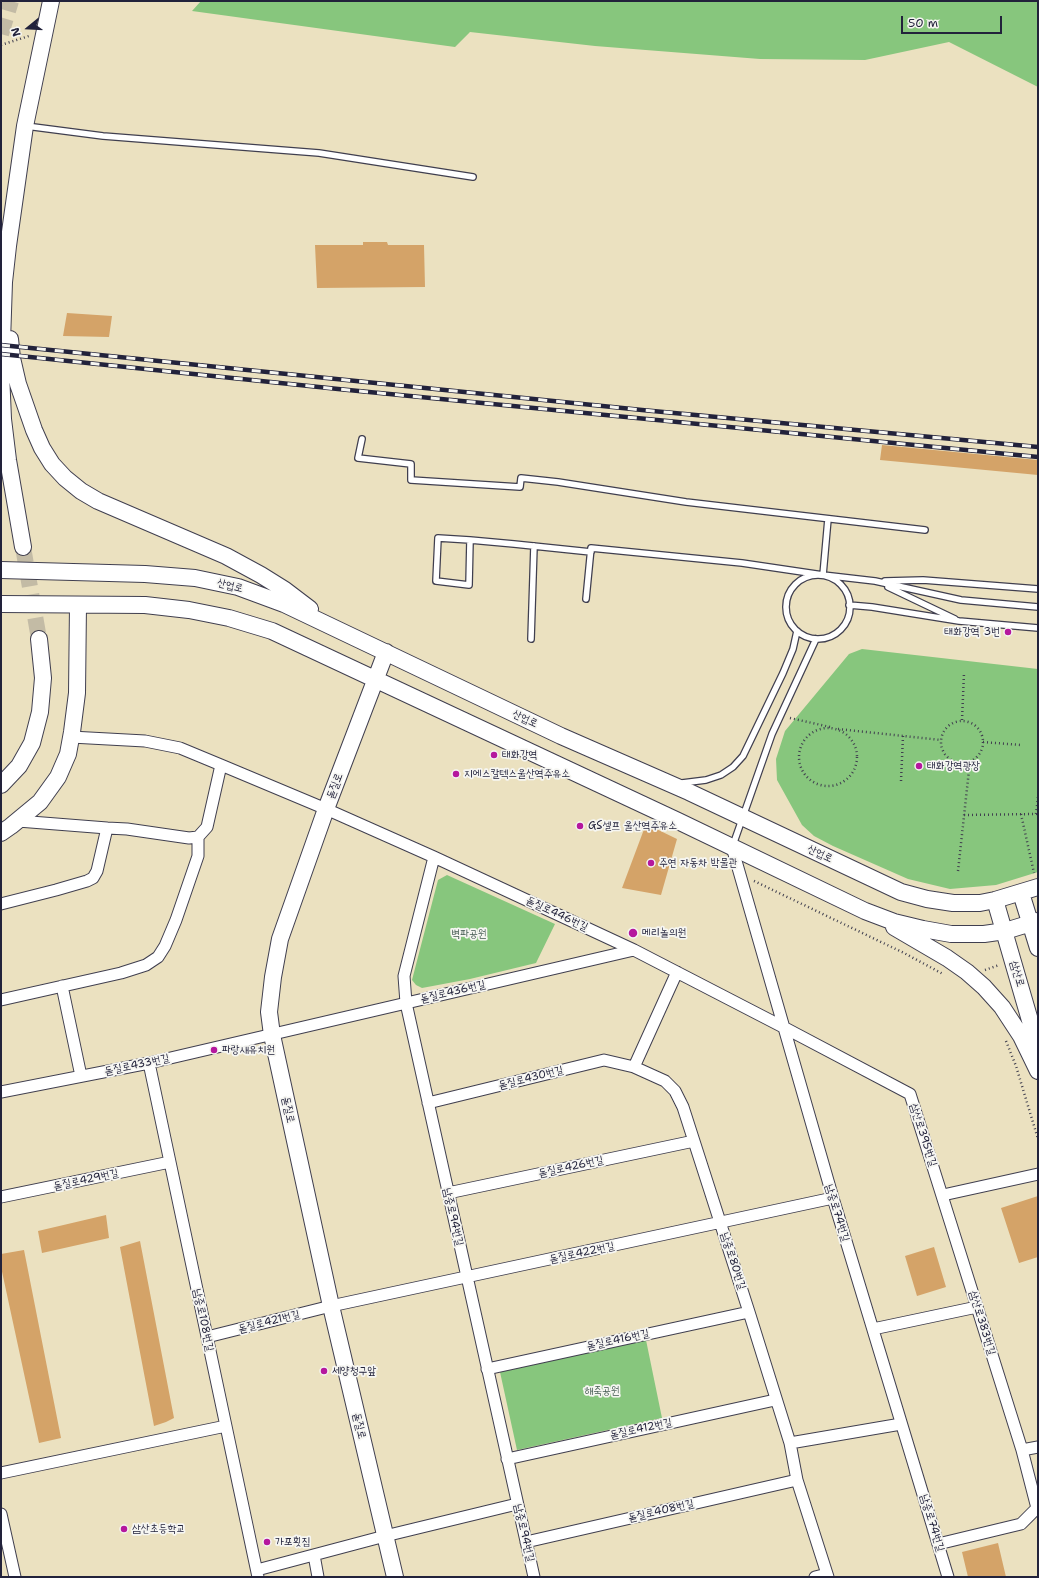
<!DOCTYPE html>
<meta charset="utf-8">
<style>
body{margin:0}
#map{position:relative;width:1039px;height:1578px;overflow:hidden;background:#ebe1c0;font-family:"Shantell Sans",sans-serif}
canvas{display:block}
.frame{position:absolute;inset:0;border:2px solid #22223b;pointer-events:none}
.north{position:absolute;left:8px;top:8px;width:40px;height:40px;-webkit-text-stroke:3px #f6f6f2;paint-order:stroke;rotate:252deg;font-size:11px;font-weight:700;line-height:16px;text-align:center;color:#22223b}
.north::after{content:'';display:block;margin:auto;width:14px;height:18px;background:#22223b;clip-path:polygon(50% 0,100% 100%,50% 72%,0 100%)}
.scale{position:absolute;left:901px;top:16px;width:101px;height:18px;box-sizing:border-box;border:2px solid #22223b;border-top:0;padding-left:5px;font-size:12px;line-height:14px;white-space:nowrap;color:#22223b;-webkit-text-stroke:3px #f6f6f2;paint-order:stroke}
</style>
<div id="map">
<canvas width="1039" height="1578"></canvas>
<div class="frame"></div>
<div class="north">N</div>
<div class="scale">50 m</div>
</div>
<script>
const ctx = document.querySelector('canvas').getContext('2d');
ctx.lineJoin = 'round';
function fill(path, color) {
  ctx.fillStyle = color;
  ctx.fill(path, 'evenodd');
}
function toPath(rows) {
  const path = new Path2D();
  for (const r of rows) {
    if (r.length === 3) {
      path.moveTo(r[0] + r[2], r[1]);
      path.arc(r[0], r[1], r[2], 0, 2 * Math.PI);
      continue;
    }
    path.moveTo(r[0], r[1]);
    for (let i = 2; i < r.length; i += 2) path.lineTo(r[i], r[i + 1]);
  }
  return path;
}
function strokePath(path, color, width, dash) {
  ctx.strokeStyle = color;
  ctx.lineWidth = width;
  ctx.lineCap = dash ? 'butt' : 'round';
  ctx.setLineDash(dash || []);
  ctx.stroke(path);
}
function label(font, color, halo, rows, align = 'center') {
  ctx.font = font + ' "Shantell Sans","Poor Story",sans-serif';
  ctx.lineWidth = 3.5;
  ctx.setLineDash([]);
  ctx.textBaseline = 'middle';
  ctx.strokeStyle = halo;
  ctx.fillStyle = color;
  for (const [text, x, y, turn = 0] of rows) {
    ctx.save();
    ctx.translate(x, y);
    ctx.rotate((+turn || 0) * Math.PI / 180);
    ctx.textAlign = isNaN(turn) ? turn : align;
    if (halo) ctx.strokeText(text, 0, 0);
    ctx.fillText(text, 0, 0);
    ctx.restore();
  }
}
const green = toPath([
 [201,1,1038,1,1038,87,949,42,865,60,760,59,595,46,470,32,455,47,192,11],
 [862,649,1038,669,1038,872,996,885,950,889,908,879,833,846,814,836,802,825,777,780,776,759,785,731,849,654],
 [447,875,555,924,536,963,470,979,422,988,416,985,412,980,438,880],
 [646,1340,662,1418,517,1450,500,1372]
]);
const building = toPath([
 [363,242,387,242,388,245,424,245,425,287,317,288,315,245,363,245],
 [67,313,112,316,109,337,63,336],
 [882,445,1038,460,1038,475,880,460],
 [646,824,677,839,661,895,622,888],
 [1038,1196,1038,1257,1019,1263,1001,1208],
 [106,1215,109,1238,42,1253,38,1231],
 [140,1241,174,1418,166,1422,154,1426,120,1247],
 [934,1247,946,1287,917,1296,905,1256],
 [24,1250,61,1438,39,1443,1,1267,1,1254],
 [998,1543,1006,1577,968,1577,962,1552]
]);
const secondaryTunnel = toPath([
 [1,34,11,1],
 [23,547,39,639]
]);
const path = toPath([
 [1,45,29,36],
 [790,718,830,727],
 [962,720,964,673],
 [962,742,21],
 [828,757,29],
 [838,729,941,740],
 [983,742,1021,745],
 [901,781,903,736],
 [1021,814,1034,873],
 [964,815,1036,814,1038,797],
 [958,871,970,761],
 [754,881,904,953,943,974],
 [985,970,999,965],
 [1006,1041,1016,1066,1038,1139]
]);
const service = toPath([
 [26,126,103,136,319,153,473,177],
 [362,439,358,458,411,464,411,480,520,487,521,478,558,482,686,502,925,530],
 [470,540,469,585,436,581,438,538,470,540,514,544,591,552],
 [823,575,828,519],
 [818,607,32],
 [885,581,923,580,1038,589],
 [888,587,955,619],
 [586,599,591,548,742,563,823,575,875,581,961,600,1038,607],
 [849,605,872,607,959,621,1038,628],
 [531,639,534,546],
 [682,783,706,780,721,775,733,767,743,756,783,673,793,649,797,631],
 [733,845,772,734,816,639]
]);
const minor = toPath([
 [71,737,145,741,180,748,221,765],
 [18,821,107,828],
 [732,847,833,1198,948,1577],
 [434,857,404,976,406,1003,534,1577],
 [1,904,56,890,87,881,93,878,97,871,107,828,127,829,189,838,198,837,207,827,221,765,326,809,434,857,634,950,785,1028,910,1094,1022,1450,1038,1447],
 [62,986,81,1076],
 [1,1000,121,973,146,965,158,957,165,946,176,920,198,856,198,837],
 [149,1063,258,1577],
 [634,1067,677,972],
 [1,1092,149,1063,634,950],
 [428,1103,604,1060,634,1067,665,1081,675,1091,683,1107,749,1312,790,1443,797,1480,828,1577],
 [448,1193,694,1141],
 [943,1195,1038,1174],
 [1,1197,170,1162],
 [873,1329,977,1307],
 [207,1337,331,1306,833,1198],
 [487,1369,749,1312],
 [790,1443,901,1424],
 [507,1459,775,1400],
 [1,1473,226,1426],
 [1,1514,15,1577],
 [526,1542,797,1480],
 [938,1544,1021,1524,1037,1508,1022,1450],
 [314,1555,318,1577],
 [257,1570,385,1536,517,1504],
 [815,1577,827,1574]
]);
const secondary = toPath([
 [10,339,12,358,18,384,34,430,42,448,52,464,65,478,81,491,98,501,226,556,261,575,285,590,310,609],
 [23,547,8,460,3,419,1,372,4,282,8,246,25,126,51,1],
 [1,570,145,574,195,578,238,587,284,604,561,736,689,792,901,892,927,899,953,903,980,903,995,900,1038,887],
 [1,604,145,605,189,610,229,618,272,631,678,821,865,911,894,922,923,929,951,934,984,934,1005,931,1038,921],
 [386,652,326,809,280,939,273,977,269,1012,272,1035,331,1306,395,1577],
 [1,785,19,766,32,743,40,712,43,678,39,639],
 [1,833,11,826,40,802,58,777,68,754,72,732,77,693,78,605],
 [1021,893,1038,948],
 [995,900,1038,1048],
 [894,927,947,958,967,972,984,987,1002,1007,1021,1036,1038,1071]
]);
const rail = toPath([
 [1,345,642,410,1038,447],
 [1,354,338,389,1038,457]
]);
const markers = [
 [1008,632,4,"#b5179e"],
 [494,755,4,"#b5179e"],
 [919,766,4,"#b5179e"],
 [456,774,4,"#b5179e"],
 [580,826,4,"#b5179e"],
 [651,863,4,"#b5179e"],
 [633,933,5,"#b5179e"],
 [214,1050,4,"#b5179e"],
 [324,1371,4,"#b5179e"],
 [124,1529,4,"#b5179e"],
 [267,1542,4,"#b5179e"]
];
const streetNames = [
 ["산업로",230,586,14],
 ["산업로",525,719,25],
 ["돋질로",335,786,-69],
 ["산업로",820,854,25],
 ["돋질로446번길",557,914,25],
 ["삼산로",1017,974,74],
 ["돋질로436번길",453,992,-13],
 ["돋질로433번길",137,1065,-12],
 ["돋질로430번길",531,1078,-14],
 ["돋질로",288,1110,78],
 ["삼산로395번길",923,1135,72],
 ["돋질로426번길",571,1167,-12],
 ["돋질로429번길",86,1180,-12],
 ["남중로74번길",837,1213,73],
 ["남중로94번길",453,1217,77],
 ["돋질로422번길",582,1253,-12],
 ["남중로80번길",733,1261,72],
 ["남중로108번길",203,1320,78],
 ["돋질로421번길",269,1322,-14],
 ["삼산로383번길",982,1323,73],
 ["돋질로416번길",618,1340,-12],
 ["돋질로",359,1426,77],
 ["돋질로412번길",641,1429,-12],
 ["돋질로408번길",661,1511,-13],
 ["남중로74번길",932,1523,73],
 ["남중로94번길",524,1533,77]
];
const poiNames = [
 ["태화강역 3번",1000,632,"right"],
 ["태화강역",502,755],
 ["태화강역광장",927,766],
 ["지에스칼텍스울산역주유소",464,774],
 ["GS셀프 울산역주유소",588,826],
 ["주연 자동차 박물관",659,863],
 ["메리놀의원",642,933],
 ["파랑새유치원",222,1050],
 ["세양청구앞",332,1371],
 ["삼산초등학교",132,1529],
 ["가포횟집",275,1542]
];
const parkNames = [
 ["벽파공원",469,934],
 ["해죽공원",602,1391]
];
fill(green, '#87c67d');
fill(building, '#d4a368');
strokePath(secondaryTunnel, '#c3bba5', 16, [16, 8]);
strokePath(service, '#403f4f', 8);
strokePath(minor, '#403f4f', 13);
strokePath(secondary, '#403f4f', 18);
strokePath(path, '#403f4f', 2.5, [1, 3]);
strokePath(service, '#fff', 5.5);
strokePath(minor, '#fff', 11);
strokePath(secondary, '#fff', 16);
strokePath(rail, '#22223b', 4.5);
strokePath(rail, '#f6f6f2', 3, [9]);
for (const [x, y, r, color] of markers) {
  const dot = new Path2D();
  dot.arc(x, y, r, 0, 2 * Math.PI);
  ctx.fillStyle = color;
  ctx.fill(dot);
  strokePath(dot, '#f6f6f2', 1.5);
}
label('11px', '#22223b', '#f6f6f2', streetNames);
label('11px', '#22223b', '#f6f6f2', poiNames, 'left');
label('11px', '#455b52', '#f6f6f2', parkNames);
</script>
